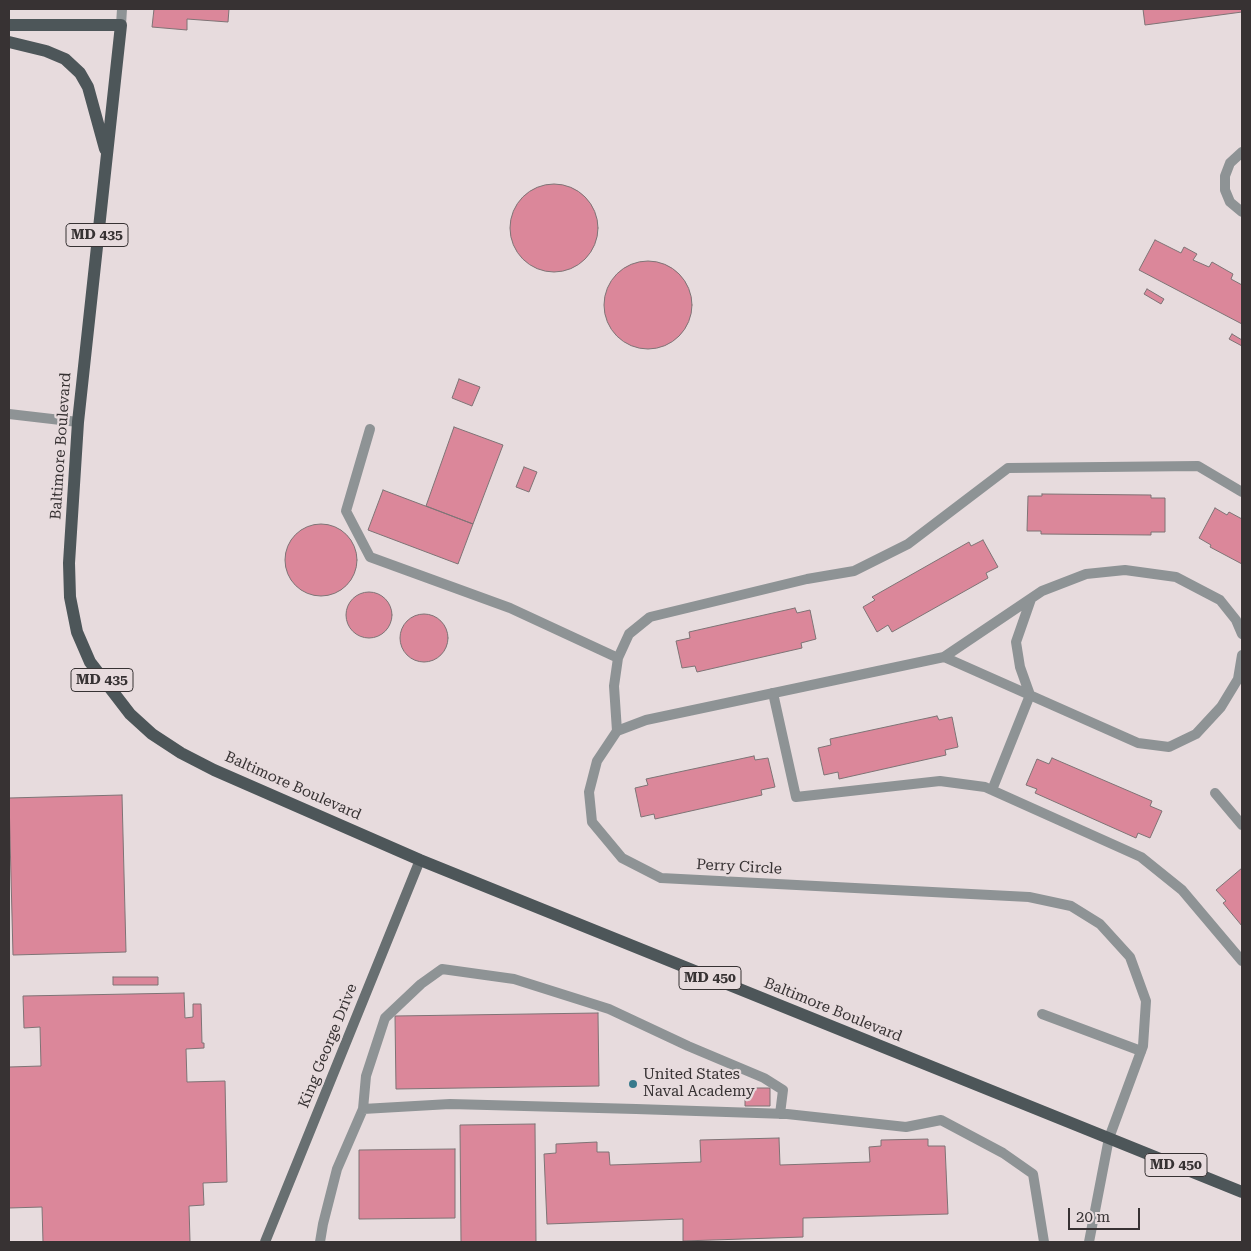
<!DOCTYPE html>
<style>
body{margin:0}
#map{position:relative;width:1251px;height:1251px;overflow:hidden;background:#e7dbdd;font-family:"Roboto Serif",serif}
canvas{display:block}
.frame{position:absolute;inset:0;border:10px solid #373233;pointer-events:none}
.scale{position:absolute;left:1068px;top:1208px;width:72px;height:22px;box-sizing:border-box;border:2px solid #373233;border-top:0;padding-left:6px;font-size:15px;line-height:18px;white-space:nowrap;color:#373233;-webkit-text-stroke:4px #e7dbdd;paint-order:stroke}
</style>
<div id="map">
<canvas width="1251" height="1251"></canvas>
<div class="frame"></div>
<div class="scale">20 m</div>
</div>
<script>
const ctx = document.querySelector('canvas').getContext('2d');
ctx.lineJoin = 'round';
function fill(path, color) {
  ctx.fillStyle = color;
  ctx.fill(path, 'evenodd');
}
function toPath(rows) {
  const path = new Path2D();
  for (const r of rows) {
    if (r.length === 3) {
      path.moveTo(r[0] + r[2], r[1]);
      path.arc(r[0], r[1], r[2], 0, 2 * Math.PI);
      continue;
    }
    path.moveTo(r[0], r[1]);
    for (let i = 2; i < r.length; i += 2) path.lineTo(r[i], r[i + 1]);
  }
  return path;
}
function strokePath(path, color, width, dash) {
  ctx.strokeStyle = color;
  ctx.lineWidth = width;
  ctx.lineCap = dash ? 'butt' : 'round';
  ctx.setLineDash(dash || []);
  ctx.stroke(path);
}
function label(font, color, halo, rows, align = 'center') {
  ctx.font = font + ' "Roboto Serif",serif';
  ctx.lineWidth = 4.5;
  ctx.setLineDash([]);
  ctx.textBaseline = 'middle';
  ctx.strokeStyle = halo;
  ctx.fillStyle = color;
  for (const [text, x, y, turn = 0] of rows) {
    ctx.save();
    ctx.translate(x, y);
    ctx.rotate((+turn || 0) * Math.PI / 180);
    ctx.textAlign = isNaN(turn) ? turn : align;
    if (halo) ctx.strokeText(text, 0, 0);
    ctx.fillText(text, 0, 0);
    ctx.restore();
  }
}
const building = toPath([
 [154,9,229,9,228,22,187,19,187,30,152,27,154,9],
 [1143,9,1242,9,1242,12,1145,25,1143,9],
 [554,228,44],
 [1155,240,1181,253,1184,247,1186,248,1197,254,1193,260,1209,267,1212,262,1233,274,1231,279,1242,285,1242,324,1139,270,1155,240],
 [648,305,44],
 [1147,289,1164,299,1161,304,1144,294,1147,289],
 [1232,334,1242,340,1242,346,1229,339,1232,334],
 [459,379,480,387,472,406,452,398,459,379],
 [454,427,503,445,473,524,426,506,454,427],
 [524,467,537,472,529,492,516,487,524,467],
 [383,490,473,524,458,564,368,530,383,490],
 [1042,494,1151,495,1151,498,1165,498,1165,532,1151,532,1151,535,1041,534,1041,531,1027,531,1028,496,1042,496,1042,494],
 [1215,508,1227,515,1229,512,1242,519,1242,564,1210,547,1211,545,1199,538,1215,508],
 [321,560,36],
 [983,540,998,567,986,573,988,578,892,632,888,625,877,632,863,607,875,600,872,597,969,542,971,546,983,540],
 [369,615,23],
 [795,608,797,613,810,610,816,639,801,643,802,648,697,672,695,666,682,668,676,641,690,638,689,632,795,608],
 [424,638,24],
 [937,716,939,720,952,717,958,747,945,750,946,755,839,779,838,772,824,775,818,748,831,745,830,739,937,716],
 [754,756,755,760,768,758,775,787,761,790,762,795,655,819,654,814,641,817,635,788,648,785,646,779,754,756],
 [1052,758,1152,801,1150,806,1162,811,1150,838,1138,833,1136,838,1035,793,1037,789,1026,785,1037,759,1049,764,1052,758],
 [122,795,126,952,13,955,9,798,122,795],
 [1242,868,1242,926,1223,903,1226,901,1216,890,1242,868],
 [113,977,158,977,158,985,113,985,113,977],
 [184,993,185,1018,193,1017,193,1004,201,1004,202,1043,204,1043,204,1048,186,1049,187,1082,225,1081,227,1182,203,1183,204,1205,189,1206,190,1242,43,1242,42,1207,9,1208,9,1067,41,1066,40,1027,24,1028,23,996,184,993],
 [598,1013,599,1086,396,1089,395,1016,598,1013],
 [745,1088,770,1088,770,1106,745,1106,745,1088],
 [535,1124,536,1242,461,1242,460,1125,535,1124],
 [779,1138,780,1165,870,1162,869,1147,881,1146,881,1140,928,1139,928,1146,945,1146,948,1214,803,1218,803,1237,683,1241,683,1219,547,1224,544,1154,556,1153,556,1144,597,1142,597,1152,609,1152,610,1165,701,1162,700,1140,779,1138],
 [455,1149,455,1218,359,1219,359,1150,455,1149]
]);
const service = toPath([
 [370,429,346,511,370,557,510,608,618,658],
 [773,693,796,797,940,781,985,787,1141,857,1182,890,1242,961],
 [617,731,614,686,618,658,629,634,650,617,807,579,854,571,908,544,1008,468,1198,466,1242,492],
 [992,790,1030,695],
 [1215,793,1242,825],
 [1042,1014,1141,1051],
 [363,1109,450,1104,636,1109,787,1114,906,1127,941,1120,1003,1153,1033,1174,1044,1242],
 [320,1242,323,1224,337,1169,363,1109,366,1076,385,1018,421,984,442,969,514,979,609,1009,688,1046,764,1078,783,1090,780,1114]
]);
const minor = toPath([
 [1242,152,1230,163,1225,176,1225,190,1230,202,1242,212],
 [9,414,78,422],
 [1242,634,1236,620,1220,600,1176,577,1125,570,1086,574,1042,591,944,657,1138,743,1169,747,1196,734,1221,707,1238,679,1242,655],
 [944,657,646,720,617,731,597,761,589,792,592,822,622,858,661,878,1029,897,1071,906,1100,924,1130,957,1146,1001,1143,1046,1109,1138,1089,1242],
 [1030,695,1020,667,1016,642,1031,599]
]);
const tertiary = toPath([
 [121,25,122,9]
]);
const secondary = toPath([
 [265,1242,420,860]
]);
const primary = toPath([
 [9,25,121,25,78,422,69,563,70,597,77,632,90,662,130,714,152,734,181,753,214,770,420,860,1242,1192],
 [9,42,46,51,65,59,80,73,88,87,105,149]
]);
const markers = [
 [633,1084,5,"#387a8c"]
];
const shields = [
 [97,235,62],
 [102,680,62],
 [710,978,62],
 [1176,1165,62]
];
const shieldNames = [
 ["MD 435",97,235],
 ["MD 435",102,680],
 ["MD 450",710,978],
 ["MD 450",1176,1165]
];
const streetNames = [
 ["Baltimore Boulevard",61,446,-86],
 ["Baltimore Boulevard",293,786,24],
 ["Perry Circle",739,867,3],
 ["Baltimore Boulevard",833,1010,22],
 ["King George Drive",328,1046,-68]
];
const poiNames = [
 ["United States",643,1075],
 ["Naval Academy",643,1092]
];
fill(building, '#db879a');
strokePath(building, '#7e7375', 1);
strokePath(service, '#8e9395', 10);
strokePath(minor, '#8e9395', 10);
strokePath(tertiary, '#8e9395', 10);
strokePath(secondary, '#686f71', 10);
strokePath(primary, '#4d5659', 12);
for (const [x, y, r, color] of markers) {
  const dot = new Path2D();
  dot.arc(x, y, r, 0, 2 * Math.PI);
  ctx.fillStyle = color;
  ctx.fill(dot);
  strokePath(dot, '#e7dbdd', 2);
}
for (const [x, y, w] of shields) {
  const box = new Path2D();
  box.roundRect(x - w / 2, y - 11.5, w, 23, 4);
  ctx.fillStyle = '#e7dbdd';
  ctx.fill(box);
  strokePath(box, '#373233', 1);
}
label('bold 14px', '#373233', null, shieldNames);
label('15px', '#373233', '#e7dbdd', streetNames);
label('15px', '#373233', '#e7dbdd', poiNames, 'left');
</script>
